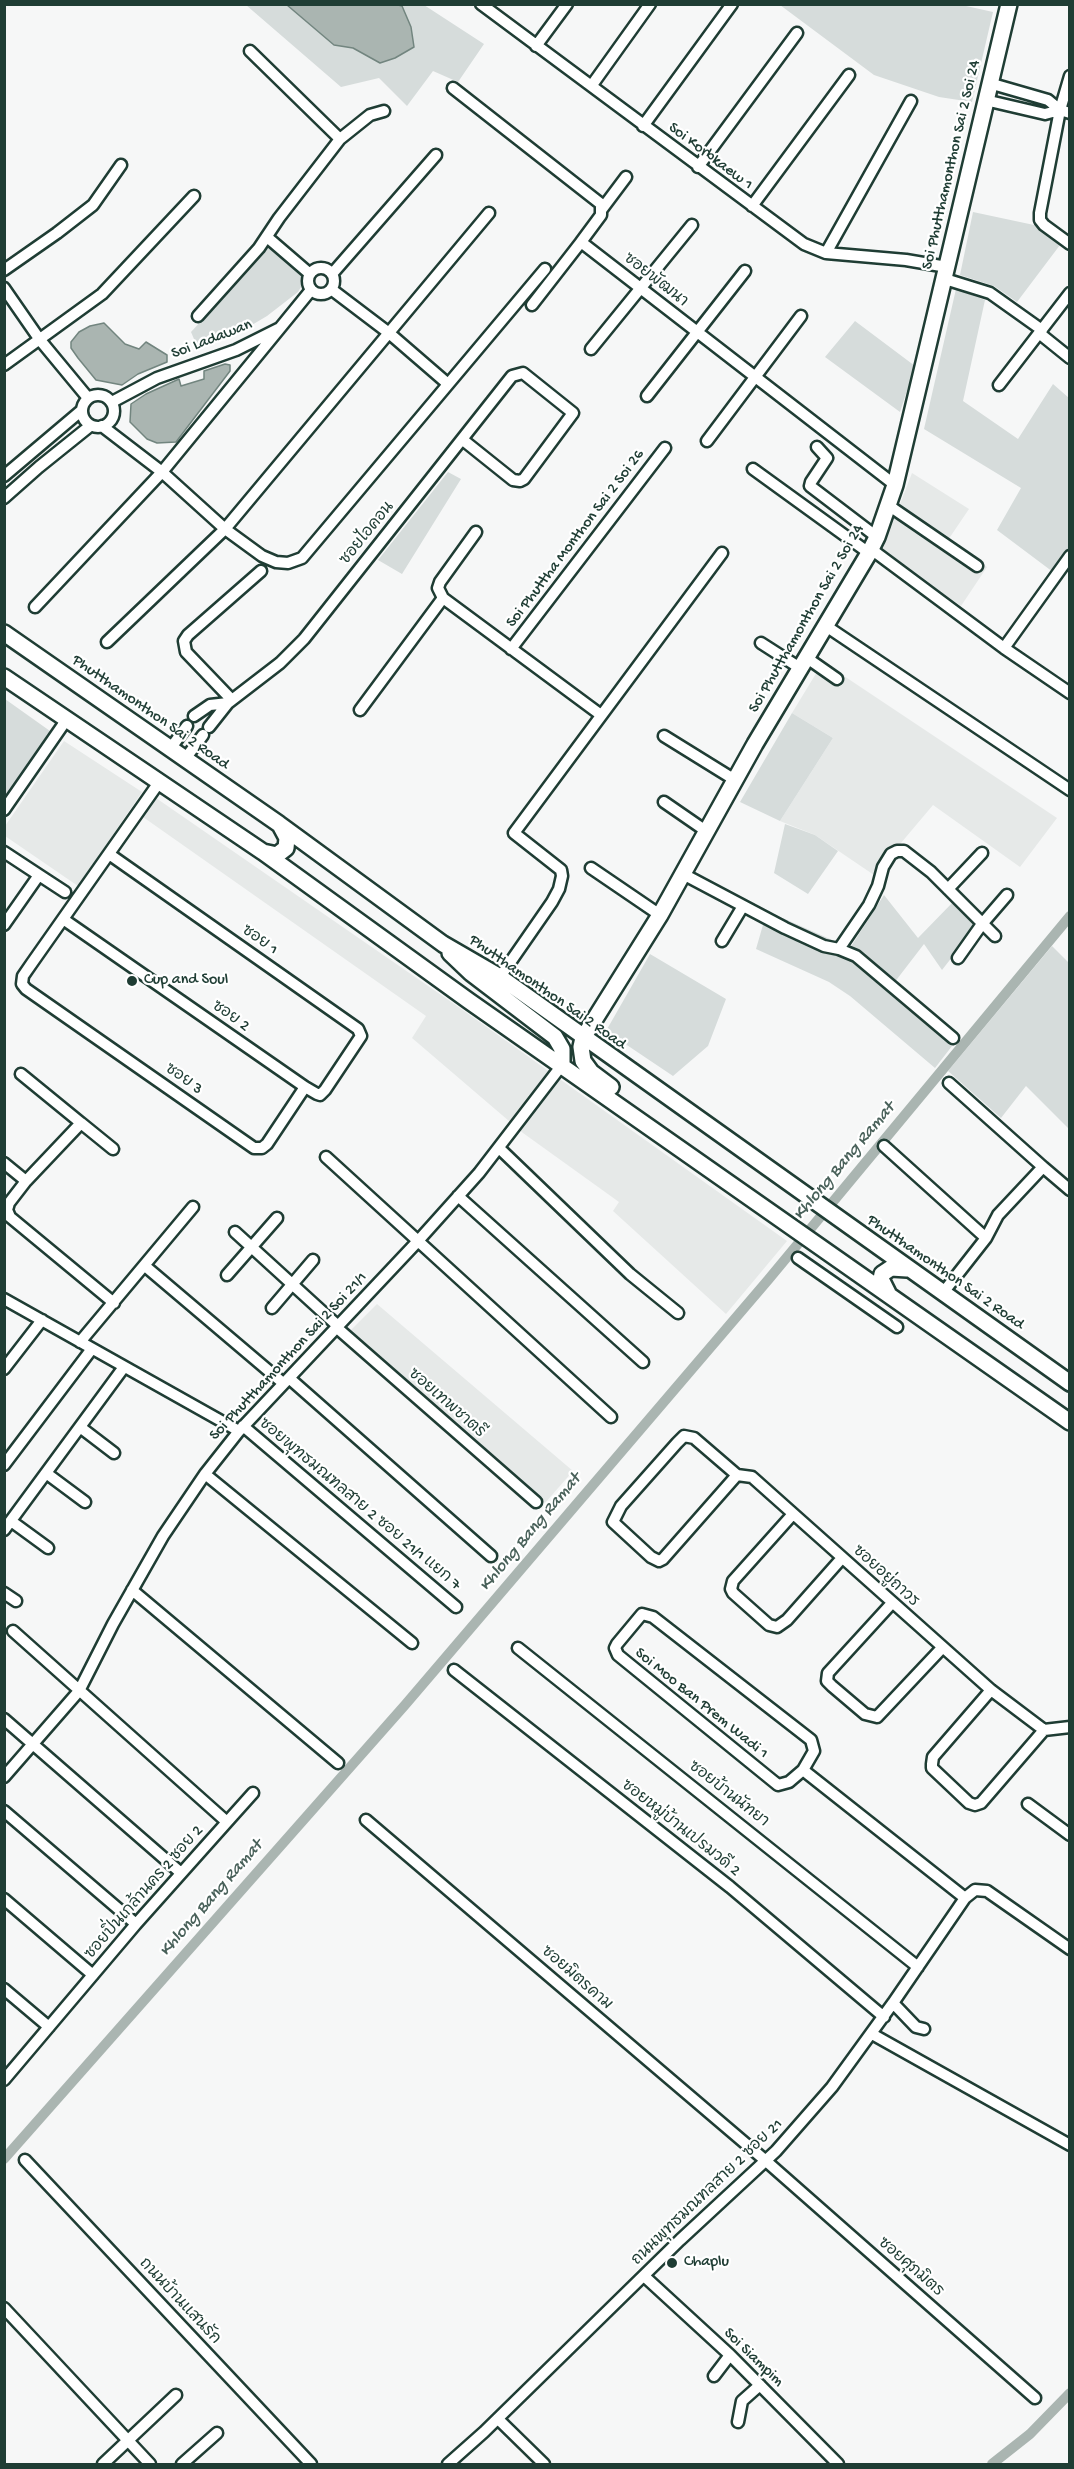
<!DOCTYPE html>
<meta charset="utf-8">
<style>
body{margin:0}
#map{position:relative;width:1074px;height:2469px;overflow:hidden;background:#f6f7f7;font-family:"Gochi Hand",sans-serif}
canvas{display:block}
.frame{position:absolute;inset:0;border:6px solid #1f3d34;pointer-events:none}
</style>
<div id="map">
<canvas width="1074" height="2469"></canvas>
<div class="frame"></div>
</div>
<script>
const ctx = document.querySelector('canvas').getContext('2d');
ctx.lineJoin = 'round';
function fill(path, color) {
  ctx.fillStyle = color;
  ctx.fill(path, 'evenodd');
}
function toPath(rows) {
  const path = new Path2D();
  for (const r of rows) {
    if (r.length === 3) {
      path.moveTo(r[0] + r[2], r[1]);
      path.arc(r[0], r[1], r[2], 0, 2 * Math.PI);
      continue;
    }
    path.moveTo(r[0], r[1]);
    for (let i = 2; i < r.length; i += 2) path.lineTo(r[i], r[i + 1]);
  }
  return path;
}
function strokePath(path, color, width, dash) {
  ctx.strokeStyle = color;
  ctx.lineWidth = width;
  ctx.lineCap = dash ? 'butt' : 'round';
  ctx.setLineDash(dash || []);
  ctx.stroke(path);
}
function label(font, color, halo, rows, align = 'center') {
  ctx.font = font + ' "Gochi Hand","Playpen Sans Thai",sans-serif';
  ctx.lineWidth = 4.5;
  ctx.setLineDash([]);
  ctx.textBaseline = 'middle';
  ctx.strokeStyle = halo;
  ctx.fillStyle = color;
  for (const [text, x, y, turn = 0] of rows) {
    ctx.save();
    ctx.translate(x, y);
    ctx.rotate((+turn || 0) * Math.PI / 180);
    ctx.textAlign = isNaN(turn) ? turn : align;
    if (halo) ctx.strokeText(text, 0, 0);
    ctx.fillText(text, 0, 0);
    ctx.restore();
  }
}
const built = toPath([
 [912,473,969,509,948,540,987,567,961,606,882,551],
 [823,662,1057,818,1020,867,933,805,874,875,815,835,780,821,833,738,792,713],
 [64,741,142,792,78,886,5,836,5,826],
 [156,798,460,1008,787,1241,726,1314,613,1211,619,1202,523,1133,412,1038,426,1016,143,817],
 [377,1304,573,1471,545,1503,349,1332]
]);
const green = toPath([
 [957,4,993,12,972,102,939,97,874,75,780,5],
 [246,5,287,5,334,45,353,48,380,63,402,7,398,5,424,5,484,44,458,82,433,71,407,106,379,78,341,87],
 [973,212,1034,225,1060,245,1017,302,994,286,960,275],
 [270,246,301,274,304,282,298,292,267,316,240,332,197,346,191,332],
 [956,289,985,300,963,401,1018,439,1053,384,1069,398,1069,551,1053,572,997,530,1021,488,924,429],
 [855,321,915,366,900,412,825,357],
 [448,472,461,479,402,574,378,560],
 [5,699,50,731,5,797],
 [792,713,833,738,780,821,740,802],
 [785,824,815,835,838,851,808,894,774,873],
 [884,895,918,938,954,901,977,925,942,970,924,944,894,983,959,1037,935,1068,850,996,829,982,756,949,767,911,850,948],
 [1052,946,1069,963,1069,1129,1026,1086,1001,1118,948,1071],
 [650,954,726,999,708,1046,673,1076,606,1031]
]);
const water = toPath([
 [287,5,398,5,402,6,411,27,414,47,395,58,380,63,353,48,334,45,287,5],
 [104,323,125,344,139,349,146,342,167,355,167,362,138,374,122,385,96,380,78,358,71,348,71,342,79,332,90,326,104,323],
 [225,364,230,365,230,371,176,442,157,443,147,439,130,422,131,404,146,394,179,379,181,386,204,379,204,371,225,364]
]);
const canal = toPath([
 [4,2159,405,1705,768,1280,1070,916],
 [992,2464,1030,2434,1070,2393]
]);
const street = toPath([
 [481,4,804,244,826,253,906,260,947,267],
 [536,46,567,4],
 [250,51,340,139],
 [1070,76,1060,110,1040,213,1040,220,1044,225,1070,244],
 [989,83,1048,100,1060,110,1070,113],
 [592,85,650,4],
 [453,88,601,204,601,215,581,242,895,485],
 [985,100,1045,114,1060,110],
 [643,126,732,4],
 [698,167,797,33],
 [752,206,849,75],
 [602,209,626,177],
 [267,237,310,274],
 [826,253,911,101],
 [321,281,13],
 [4,270,57,233,93,205,121,165],
 [332,274,436,155],
 [945,279,990,293,1042,330],
 [4,288,40,340,88,398],
 [331,289,389,333,448,384],
 [532,305,581,242],
 [198,316,259,248,279,218,340,139,370,115,384,111],
 [1039,333,1070,358],
 [591,349,692,225],
 [4,365,102,294,194,196],
 [999,385,1070,293],
 [98,411,16],
 [647,396,745,271],
 [112,402,157,378,236,350,280,328,311,290],
 [102,426,162,472,225,529,262,556,276,562,288,563,302,558,545,269],
 [707,441,801,316],
 [817,447,827,458,811,482,810,486,877,537],
 [753,469,869,553],
 [4,476,82,410],
 [4,498,39,467,90,426],
 [888,505,977,566],
 [476,532,440,582,438,588,443,598,601,715],
 [871,549,1004,648,1070,693],
 [35,607,162,472,280,328],
 [826,626,1070,790],
 [107,642,225,529,489,213],
 [761,643,800,668],
 [1004,648,1070,556],
 [511,649,665,448],
 [807,658,837,679],
 [232,700,186,652,184,641,188,635,261,571],
 [360,710,443,598],
 [194,716,210,705,228,703],
 [209,727,228,703,280,663,304,639,512,376,523,373,573,413,524,479,520,481,513,480,463,440],
 [664,736,735,780],
 [170,749,187,726],
 [185,759,203,735],
 [160,781,32,963,23,976,22,984,26,989,254,1148,262,1148,267,1144,305,1087],
 [664,802,706,831],
 [4,810,67,719],
 [4,852,39,875,4,925],
 [591,868,660,915],
 [683,874,785,928,824,946,839,949,869,905,878,886,883,867,891,854,897,851,904,851,931,872,995,936],
 [39,875,65,892],
 [948,889,982,853],
 [63,919,305,1087,317,1094,320,1095,325,1090,361,1036,358,1029,109,854],
 [722,941,743,906],
 [839,949,856,956,953,1038],
 [958,958,982,924,1007,895],
 [500,977,552,902,559,889,562,876,561,870,514,833,722,553],
 [21,1074,81,1123,26,1181,9,1203,7,1210,10,1217,114,1303],
 [949,1083,1043,1167],
 [81,1123,113,1149],
 [884,1146,986,1238],
 [499,1148,630,1274,678,1313],
 [326,1157,611,1417],
 [4,1163,26,1181],
 [458,1196,643,1362],
 [235,1232,338,1326],
 [798,1258,897,1327],
 [145,1266,283,1383],
 [227,1275,277,1218],
 [942,1294,986,1238,998,1215,1043,1167,1070,1190],
 [4,1299,239,1431],
 [272,1308,313,1260],
 [336,1327,536,1502],
 [80,1342,193,1207],
 [4,1369,42,1320],
 [289,1378,491,1556],
 [243,1426,456,1607],
 [80,1427,114,1453],
 [4,1465,91,1350],
 [46,1473,85,1502],
 [205,1474,412,1643],
 [737,1475,663,1559,659,1561,651,1557,613,1522,621,1506,677,1443,684,1436,694,1438,737,1475,752,1477,991,1690,1044,1730,1070,1727],
 [793,1514,733,1581,731,1589,733,1593,769,1625,777,1627,787,1620,842,1558],
 [11,1521,48,1548],
 [4,1530,124,1367],
 [132,1590,338,1763],
 [4,1593,16,1601],
 [892,1603,828,1673,827,1681,832,1686,865,1714,877,1717,942,1648],
 [642,1614,653,1617,811,1740,814,1751,803,1770,789,1782,778,1785,618,1655,615,1648,617,1644,642,1614],
 [518,1648,918,1967],
 [454,1670,730,1887,884,2017],
 [991,1690,933,1757,932,1764,932,1768,969,1803,975,1805,981,1803,1044,1730],
 [4,1719,181,1873],
 [803,1770,965,1898],
 [4,1777,79,1691,113,1624,163,1536,205,1474,239,1431,418,1241,479,1173,562,1065],
 [1028,1804,1070,1835],
 [4,1811,136,1924],
 [366,1820,766,2161,1035,2398],
 [227,1822,253,1793],
 [4,1899,93,1975],
 [4,1989,49,2027],
 [893,2003,916,2027,924,2029],
 [872,2034,1070,2145],
 [4,2080,136,1924,227,1822,13,1631],
 [25,2160,311,2464],
 [644,2276,730,2355,838,2464],
 [4,2308,150,2464],
 [714,2376,730,2355],
 [498,2419,544,2464],
 [738,2422,742,2401,760,2385],
 [103,2464,176,2395],
 [182,2464,217,2433],
 [448,2464,484,2432,680,2240,776,2151,832,2087,893,2003,965,1898,975,1890,987,1891,1070,1949]
]);
const secondary = toPath([
 [4,633,279,824,443,944,500,977,1070,1383],
 [4,677,263,852,469,1001,1070,1422],
 [263,852,277,855,286,848,287,838,280,825],
 [450,953,471,973,555,1037,562,1049,562,1065],
 [611,1087,591,1072,583,1061,581,1047,583,1038,660,915,755,744,869,553,877,537,895,485,1009,4],
 [888,1293,881,1279,882,1274,891,1268,907,1269]
]);
const markers = [
 [132,981,6,"#1f3d34"],
 [672,2263,6,"#1f3d34"]
];
const streetNames = [
 ["Soi Korbkaew 1",710,157,37],
 ["Soi Phutthamonthon Sai 2 Soi 24",952,165,-77],
 ["ซอยพัฒนา",655,281,38],
 ["Soi Ladawan",212,340,-21],
 ["ซอยไอคอน",368,534,-51],
 ["Soi Phuttha Monthon Sai 2 Soi 26",576,539,-53],
 ["Soi Phutthamonthon Sai 2 Soi 24",807,619,-60],
 ["Phutthamonthon Sai 2 Road",150,713,35],
 ["ซอย 1",259,941,35],
 ["Phutthamonthon Sai 2 Road",547,993,35],
 ["ซอย 2",230,1017,35],
 ["ซอย 3",183,1080,35],
 ["Phutthamonthon Sai 2 Road",945,1273,35],
 ["Soi Phutthamonthon Sai 2 Soi 21/1",289,1357,-47],
 ["ซอยเทพชาตรี",446,1404,41],
 ["ซอยพุทธมณฑลสาย 2 ซอย 21/1 แยก 7",359,1505,40],
 ["ซอยอยู่ถาวร",885,1577,42],
 ["Soi Moo Ban Prem Wadi 1",701,1704,39],
 ["ซอยบ้านนัทยา",728,1795,38],
 ["ซอยหมู่บ้านเปรมวดี 2",680,1829,38],
 ["ซอยปิ่นเกล้านคร 2 ซอย 2",145,1893,-49],
 ["ซอยมิตรคาม",576,1979,41],
 ["ถนนพุทธมณฑลสาย 2 ซอย 21",708,2193,-44],
 ["ซอยศุภมิตร",910,2268,41],
 ["ถนนบ้านแสนรัก",179,2302,47],
 ["Soi Siampim",753,2358,44]
];
const poiNames = [
 ["Cup and Soul",144,981],
 ["Chaplu",684,2263]
];
const waterNames = [
 ["Khlong Bang Ramat",845,1162,-50],
 ["Khlong Bang Ramat",531,1533,-50],
 ["Khlong Bang Ramat",212,1899,-49]
];
fill(built, '#e6e9e8');
fill(green, '#d6dcdb');
fill(water, '#aab5b1');
strokePath(water, '#72857f', 1.5);
strokePath(canal, '#aab5b1', 10);
strokePath(street, '#1f3d34', 15);
strokePath(secondary, '#1f3d34', 20);
strokePath(street, '#fff', 10);
strokePath(secondary, '#fff', 15);
for (const [x, y, r, color] of markers) {
  const dot = new Path2D();
  dot.arc(x, y, r, 0, 2 * Math.PI);
  ctx.fillStyle = color;
  ctx.fill(dot);
  strokePath(dot, '#fff', 2);
}
label('16px', '#1f3d34', '#fff', streetNames);
label('16px', '#1f3d34', '#fff', poiNames, 'left');
label('italic 18px', '#49615a', '#fff', waterNames);
</script>
